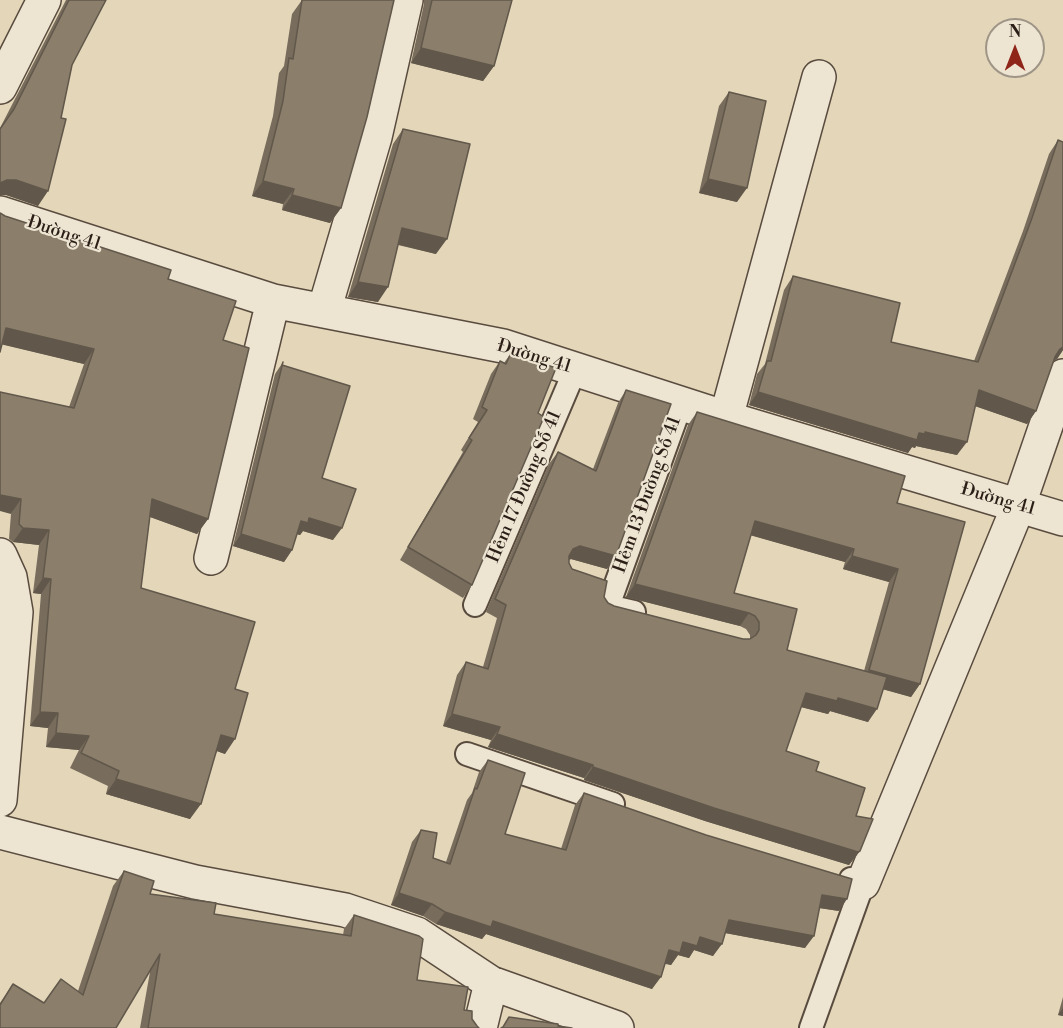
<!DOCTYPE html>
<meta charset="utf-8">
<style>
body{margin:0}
#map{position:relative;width:1063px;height:1028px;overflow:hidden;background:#e3d6b9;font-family:"Libre Bodoni",serif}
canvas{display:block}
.north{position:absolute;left:985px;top:18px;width:60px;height:60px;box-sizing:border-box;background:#ede4d2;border:2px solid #9f9587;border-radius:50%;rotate:0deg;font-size:16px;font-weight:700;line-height:24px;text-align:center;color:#2b1e16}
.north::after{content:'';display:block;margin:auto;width:21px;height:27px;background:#8f2418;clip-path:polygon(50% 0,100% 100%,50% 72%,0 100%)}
</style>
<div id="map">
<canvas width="1063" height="1028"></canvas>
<div class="north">N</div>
</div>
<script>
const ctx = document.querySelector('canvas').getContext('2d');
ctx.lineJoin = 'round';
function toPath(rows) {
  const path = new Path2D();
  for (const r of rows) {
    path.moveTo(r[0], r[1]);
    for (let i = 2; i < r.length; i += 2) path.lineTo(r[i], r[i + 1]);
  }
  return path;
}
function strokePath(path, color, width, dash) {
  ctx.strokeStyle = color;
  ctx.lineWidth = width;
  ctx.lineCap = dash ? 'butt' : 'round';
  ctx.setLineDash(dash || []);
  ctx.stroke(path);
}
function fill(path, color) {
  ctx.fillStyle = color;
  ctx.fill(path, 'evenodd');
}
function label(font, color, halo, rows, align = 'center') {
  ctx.font = font + ' "Libre Bodoni",serif';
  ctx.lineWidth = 4.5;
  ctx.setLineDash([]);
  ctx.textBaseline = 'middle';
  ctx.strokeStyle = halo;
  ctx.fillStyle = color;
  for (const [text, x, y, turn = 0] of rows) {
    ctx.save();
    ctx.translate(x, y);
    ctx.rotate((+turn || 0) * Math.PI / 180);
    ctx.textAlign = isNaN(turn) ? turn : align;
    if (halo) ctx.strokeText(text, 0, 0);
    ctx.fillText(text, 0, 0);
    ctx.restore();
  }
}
const lane = toPath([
 [475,605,575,370],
 [634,612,608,606,681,404],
 [467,754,613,804],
 [811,1028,863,883,851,879]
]);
const street = toPath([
 [0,87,44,0],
 [0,213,273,301,503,346,726,418,1063,519],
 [324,311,375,137,406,0],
 [726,418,819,77],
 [0,555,10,577,16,612,0,800],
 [211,558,273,301],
 [0,832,195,882,345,910,417,934,491,983,617,1028],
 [863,883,1018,507,1063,376],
 [480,1028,491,983]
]);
const wall = toPath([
 [66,0,106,0,72,65,38,206,6,195,0,195,0,128],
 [302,0,394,0,341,208,330,223,282,210,283,204,252,196,273,116,279,73,284,66,292,14],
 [424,0,512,0,494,66,483,81,411,63,424,4],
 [729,92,737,202,699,193,719,106],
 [403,129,436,254,398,245,378,302,348,297,393,144],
 [1058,140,1063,142,1063,350,1057,359,1053,361,1036,411,1027,424,975,406,957,455,916,446,915,448,912,447,908,453,749,405,757,374,765,364,784,290,793,276,891,342,974,361,1023,231,1049,154],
 [5,216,168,279,223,340,208,519,197,534,150,517,141,588,235,689,225,754,217,751,190,819,106,794,108,786,70,768,79,750,46,747,48,728,30,726,41,594,33,593,39,545,13,542,9,539,11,514,69,407,84,364,2,344],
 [511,353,472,585,463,598,400,560,463,452,461,450,478,422,473,419,491,374,500,361,504,363],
 [283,362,282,365,322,478,333,540,303,531,300,535,297,534,292,550,284,562,233,546,275,374],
 [626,390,616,556,607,569,571,559,569,560,569,563,572,569,604,597,608,603,614,606,743,639,750,639,750,635,746,629,740,626,626,597,688,425,697,412,897,503,920,684,911,697,883,689,868,722,830,711,828,714,801,707,786,751,816,771,856,816,860,851,849,865,705,821,584,780,584,778,488,747,491,740,443,726,457,675,466,662,483,667,497,618,486,612,549,464,558,452,593,469,618,403],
 [751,535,845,562,843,569,889,582,864,671,787,650,734,593],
 [488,760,505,834,561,849,575,805,584,793,839,911,819,908,805,948,725,933,713,956,694,950,689,958,678,955,671,965,665,964,652,989,486,934,482,939,436,924,423,916,391,905,412,842,421,830,433,858,446,862,467,800,472,793,479,772],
 [124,871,150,894,214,914,343,935,344,929,354,915,417,980,464,1010,472,1019,477,1026,479,1028,140,1028,150,972,0,1028,0,1003,13,984,44,1003,78,991,113,886],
 [1063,997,1063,1016,1058,1015]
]);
const shadedWall = toPath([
 [421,48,494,66,483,81,411,63],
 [708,179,747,188,737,202,699,193],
 [7,180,16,180,48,191,38,206,6,195,0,195,0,183],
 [263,181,294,189,283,204,252,196],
 [292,195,341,208,330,223,282,210],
 [402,228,447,239,436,254,392,243],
 [358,282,388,287,378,302,348,297],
 [6,328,94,349,84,364,0,344],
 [1063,347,1063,350,1057,359,1050,362,1060,349],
 [979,390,1036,411,1027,424,969,404],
 [758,392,919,433,925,432,967,442,957,455,916,446,915,448,912,447,908,453,749,405],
 [0,495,21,499,11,514,0,511],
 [152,499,208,519,197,534,142,514],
 [309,518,342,528,333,540,303,531,300,535,292,533,301,521],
 [755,521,854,549,845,562,746,534],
 [23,528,49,530,39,545,13,542],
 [241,534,292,550,284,562,233,546],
 [580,546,616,556,607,569,571,559,564,562,573,549],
 [852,556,898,569,889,582,843,569],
 [43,578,51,579,41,594,33,593],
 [635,584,749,613,740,626,626,597],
 [869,670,920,684,911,697,860,683],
 [806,693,838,698,877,709,868,722,830,711,828,714,797,706],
 [40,712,58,713,48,728,30,726],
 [452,714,500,727,491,740,443,726],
 [56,733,89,736,79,750,46,747],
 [497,734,593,765,584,778,488,747],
 [221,735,235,739,225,754,211,749],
 [593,767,860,851,849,865,705,821,584,780],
 [116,779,201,804,190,819,106,794],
 [399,893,432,904,423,916,391,905],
 [822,895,847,899,839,911,813,907],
 [445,912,493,921,661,977,652,989,486,934,482,939,436,924],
 [729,920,814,936,805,948,720,932],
 [700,937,722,944,713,956,694,950,689,958,678,955,671,965,661,962,669,950,683,942],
 [1063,1008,1063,1016,1058,1015]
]);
const building = toPath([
 [69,0,106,0,72,65,61,118,66,119,48,191,16,180,7,180,0,183,0,129,14,109,69,0],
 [302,0,394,0,367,117,341,208,292,195,294,189,263,181,283,101,289,58,293,59,302,0],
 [432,0,512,0,494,66,421,48,432,0],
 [729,92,766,101,747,188,708,179,729,92],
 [403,129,470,144,447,239,402,228,388,287,358,282,403,129],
 [1058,140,1063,142,1063,347,1060,349,1055,357,1036,411,979,390,967,442,925,432,925,434,919,433,917,440,758,392,767,361,771,361,793,276,900,303,891,342,978,362,1032,218,1058,140],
 [0,213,5,216,171,270,168,279,236,301,223,340,249,348,208,519,152,499,141,588,255,622,235,689,248,693,235,739,221,735,201,804,116,779,119,771,81,753,89,736,56,733,58,713,40,712,51,579,43,578,49,530,23,528,19,524,21,499,0,495,0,392,74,408,94,349,6,328,0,352,0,213],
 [511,353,556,368,538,413,544,417,472,585,408,547,472,440,469,438,487,410,482,407,500,361,506,364,511,353],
 [283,362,282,365,350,386,322,478,356,489,342,528,309,518,308,523,301,521,292,550,241,534,283,362],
 [626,390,671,404,616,556,580,546,573,549,569,556,569,563,572,569,607,581,604,597,608,603,614,606,743,639,750,639,756,635,759,630,759,622,755,616,749,613,635,584,697,412,905,476,897,503,965,522,920,684,869,670,898,569,852,556,854,549,755,521,734,593,797,609,787,650,887,677,877,709,838,698,837,701,806,693,786,751,819,762,816,771,865,788,856,816,873,819,860,851,858,852,714,808,593,767,593,765,497,734,500,727,452,714,466,662,488,669,506,605,495,599,558,452,596,471,626,390],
 [488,760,525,773,505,834,566,850,584,793,706,835,852,879,847,899,822,895,814,936,729,920,722,944,700,937,697,946,683,942,680,953,669,950,661,977,493,921,491,927,445,912,432,904,399,893,421,830,437,833,433,858,450,864,475,788,477,789,488,760],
 [124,871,154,881,150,894,216,903,214,914,351,936,354,915,419,936,423,939,417,980,468,987,464,1010,472,1011,472,1019,477,1026,479,1028,148,1028,160,954,116,1028,0,1028,0,1005,13,984,44,1003,61,979,83,995,124,871],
 [509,1017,558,1024,558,1026,572,1028,501,1028,503,1027,509,1017]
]);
const streetNames = [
 ["Đường 41",64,234,18],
 ["Đường 41",534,357,17],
 ["Hẻm 17 Đường Số 41",525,487,-67],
 ["Hẻm 13 Đường Số 41",648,495,-70],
 ["Đường 41",998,500,16]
];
strokePath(lane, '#594c3f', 26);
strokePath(street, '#594c3f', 36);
strokePath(lane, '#ede4d2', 22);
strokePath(street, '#ede4d2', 33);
fill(wall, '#786c5c');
fill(shadedWall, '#61584b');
fill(building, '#8b7e6b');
strokePath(building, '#61584b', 1.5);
label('18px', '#2b1e16', '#ede4d2', streetNames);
</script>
